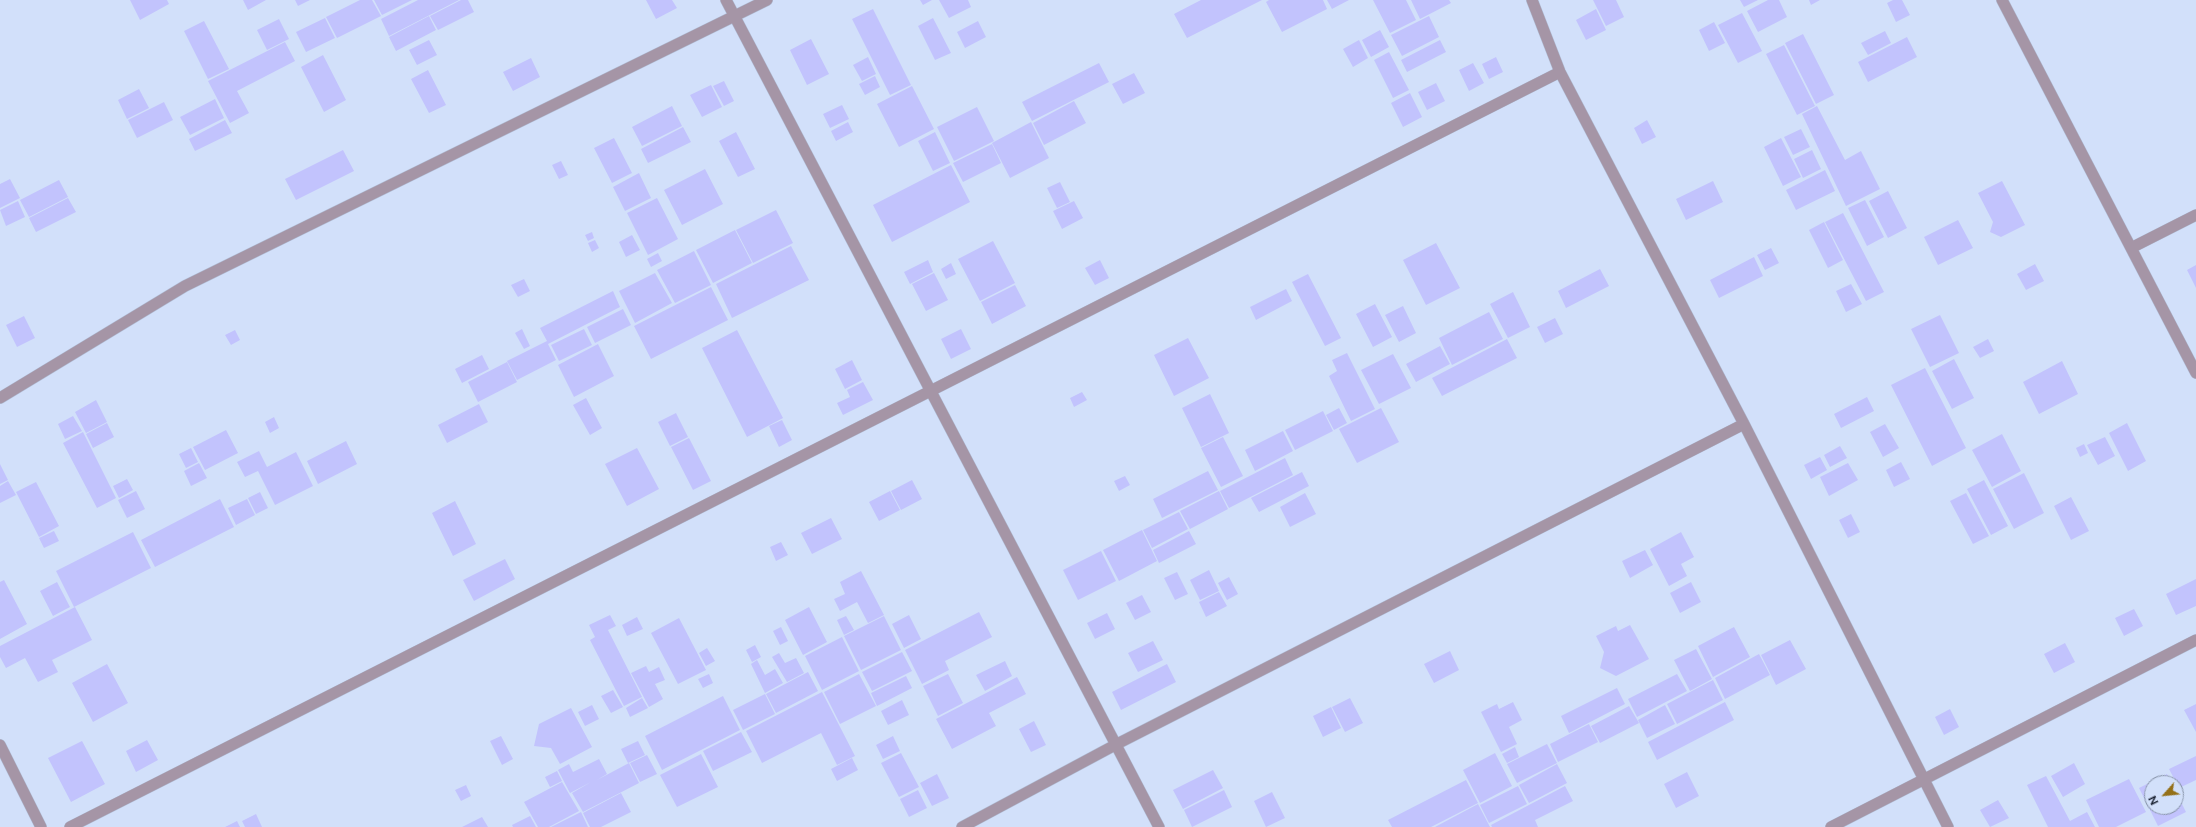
<!DOCTYPE html>
<style>
body{margin:0}
#map{position:relative;width:2196px;height:827px;overflow:hidden;background:#d2e0fa;font-family:Figtree,sans-serif}
canvas{display:block}
.north{position:absolute;left:2144px;top:775px;width:40px;height:40px;box-sizing:border-box;background:#d2e0fa;border:1px solid #8894aa;border-radius:50%;rotate:243deg;font-size:11px;font-weight:700;line-height:16px;text-align:center;color:#192131}
.north::after{content:'';display:block;margin:auto;width:14px;height:18px;background:#947018;clip-path:polygon(50% 0,100% 100%,50% 72%,0 100%)}
</style>
<div id="map">
<canvas width="2196" height="827"></canvas>
<div class="north">N</div>
</div>
<script>
const ctx = document.querySelector('canvas').getContext('2d');
ctx.lineJoin = 'round';
function fill(path, color) {
  ctx.fillStyle = color;
  ctx.fill(path, 'evenodd');
}
function toPath(rows) {
  const path = new Path2D();
  for (const r of rows) {
    path.moveTo(r[0], r[1]);
    for (let i = 2; i < r.length; i += 2) path.lineTo(r[i], r[i + 1]);
  }
  return path;
}
function strokePath(path, color, width, dash) {
  ctx.strokeStyle = color;
  ctx.lineWidth = width;
  ctx.lineCap = dash ? 'butt' : 'round';
  ctx.setLineDash(dash || []);
  ctx.stroke(path);
}
const building = toPath([
 [130,0,167,0,169,4,140,20],
 [243,0,266,0,248,10],
 [295,0,310,0,298,6],
 [360,0,372,0,381,16,337,38,326,17],
 [374,0,412,0,382,15],
 [418,0,459,0,389,36,381,19],
 [461,0,468,0,474,12,438,30,430,16],
 [646,0,672,0,677,8,656,19],
 [920,0,932,0,923,5],
 [939,0,968,0,971,7,949,18],
 [1201,0,1262,0,1187,38,1174,14],
 [1269,0,1323,0,1327,9,1282,32,1266,2],
 [1327,0,1349,0,1332,9],
 [1373,0,1406,0,1416,20,1390,33],
 [1411,0,1449,0,1451,3,1420,19],
 [1593,0,1616,0,1624,17,1606,26],
 [1740,0,1758,0,1744,7],
 [1768,0,1779,0,1787,17,1758,32,1747,11],
 [1809,0,1820,0,1811,5],
 [1893,0,1902,0,1910,15,1896,22,1887,3],
 [873,9,911,85,890,95,852,19],
 [1596,9,1606,30,1586,40,1576,20],
 [1742,13,1762,51,1738,63,1718,25],
 [429,16,436,30,396,51,389,37],
 [1429,16,1439,37,1402,56,1391,35],
 [325,18,335,38,306,52,296,32],
 [933,18,951,53,935,60,918,26],
 [279,19,289,39,267,50,257,30],
 [204,21,229,69,208,79,184,31],
 [978,21,986,37,965,48,957,32],
 [1714,22,1725,43,1709,51,1699,30],
 [1380,30,1389,47,1371,57,1362,40],
 [1885,31,1891,43,1868,55,1861,43],
 [1803,34,1834,95,1816,104,1785,43],
 [1907,37,1917,57,1868,82,1858,62],
 [811,39,829,74,807,85,790,50],
 [429,40,437,55,417,65,409,50],
 [1359,40,1368,58,1353,67,1343,49],
 [1440,40,1446,52,1407,72,1401,60],
 [285,42,295,61,237,91,249,113,230,123,208,81],
 [1784,45,1815,106,1797,115,1766,54],
 [1389,52,1409,90,1393,98,1374,60],
 [323,55,346,100,324,112,301,67],
 [868,57,876,74,862,81,853,65],
 [1496,57,1503,72,1489,79,1482,64],
 [531,58,540,77,513,91,503,72],
 [1099,63,1109,82,1032,121,1022,102],
 [1473,63,1484,83,1469,91,1459,70],
 [428,70,446,105,429,113,411,79],
 [1134,73,1145,93,1123,104,1112,84],
 [875,76,880,87,865,95,859,84],
 [724,81,734,101,724,106,713,86],
 [1436,83,1445,101,1427,110,1418,92],
 [711,85,722,107,702,117,690,95],
 [912,86,934,129,899,147,877,104],
 [139,89,149,108,127,119,118,100],
 [1410,93,1422,117,1403,127,1391,103],
 [215,99,224,118,190,135,180,117],
 [1074,101,1086,123,1044,145,1033,123],
 [164,102,173,120,137,138,128,120],
 [842,105,849,119,830,128,823,114],
 [672,106,682,126,642,146,632,127],
 [1817,106,1845,160,1861,151,1880,189,1846,206,1802,114],
 [977,107,994,141,954,161,937,127],
 [225,120,232,133,195,151,189,139],
 [1647,120,1656,137,1642,144,1634,128],
 [848,122,853,132,836,141,831,131],
 [1031,122,1049,158,1010,178,992,143],
 [683,127,691,142,648,163,641,149],
 [1801,129,1810,147,1793,155,1784,137],
 [736,132,755,169,738,177,719,141],
 [935,132,950,163,933,171,918,141],
 [614,138,632,173,612,183,594,148],
 [1781,138,1801,177,1783,186,1764,147],
 [992,144,1001,163,963,182,953,163],
 [343,150,354,171,296,200,285,179],
 [1812,150,1821,169,1803,178,1794,159],
 [561,161,568,175,559,179,552,165],
 [951,165,970,202,892,242,873,205],
 [705,169,723,204,682,225,664,190],
 [1825,170,1835,191,1796,210,1786,190],
 [639,173,651,198,625,211,613,187],
 [10,179,20,198,0,208,0,184],
 [59,180,68,197,29,217,20,200],
 [1713,181,1723,202,1686,220,1676,199],
 [2002,181,2025,225,2001,237,1990,232,1993,222,1978,193],
 [1060,182,1070,202,1057,208,1047,188],
 [1888,191,1907,228,1888,238,1869,201],
 [68,198,76,212,36,232,29,218],
 [657,198,678,239,648,255,627,213],
 [1865,200,1884,237,1867,246,1848,208],
 [18,201,25,217,6,226,0,210],
 [1074,201,1083,218,1062,229,1053,211],
 [776,210,793,243,753,263,736,230],
 [1843,213,1884,292,1866,301,1825,222],
 [1958,220,1973,248,1938,265,1924,237],
 [1824,222,1843,260,1828,268,1809,230],
 [735,230,752,263,713,283,696,250],
 [592,232,594,238,588,241,585,235],
 [632,235,640,250,626,257,619,242],
 [595,240,599,248,592,252,588,243],
 [993,241,1015,283,980,301,958,259],
 [1436,243,1460,288,1426,305,1403,260],
 [791,246,809,280,732,318,716,284],
 [1771,248,1779,263,1765,270,1757,255],
 [694,251,711,285,675,303,657,270],
 [658,253,662,261,651,267,647,259],
 [1754,257,1763,276,1719,298,1710,280],
 [928,260,933,272,910,284,904,272],
 [1100,260,1109,278,1095,285,1085,268],
 [951,263,956,274,946,279,941,269],
 [2035,264,2044,281,2026,290,2017,274],
 [2196,265,2196,288,2187,270],
 [1600,269,1609,286,1566,308,1558,291],
 [655,273,672,303,635,323,619,291],
 [934,273,948,300,926,311,912,284],
 [1308,274,1341,338,1325,346,1292,282],
 [524,279,530,291,518,297,511,285],
 [1851,284,1862,304,1846,312,1836,291],
 [1015,285,1026,306,992,324,981,302],
 [711,287,728,320,651,359,634,326],
 [1286,289,1292,301,1256,320,1250,307],
 [613,291,620,307,548,344,556,360,517,380,507,361,547,341,540,328],
 [1513,292,1530,327,1508,338,1490,304],
 [1375,304,1392,337,1373,347,1356,314],
 [1403,306,1416,333,1399,342,1385,315],
 [623,309,631,325,595,343,587,327],
 [1489,312,1503,339,1452,365,1439,338],
 [1940,315,1959,353,1930,367,1911,329],
 [24,316,35,338,17,347,6,325],
 [1555,318,1563,334,1545,343,1537,327],
 [522,329,530,346,524,349,515,333],
 [584,329,592,345,559,361,551,345],
 [961,329,971,349,951,359,941,339],
 [235,330,240,340,231,345,225,335],
 [737,330,783,418,747,437,702,348],
 [1188,338,1209,378,1174,396,1154,355],
 [1507,339,1517,358,1442,396,1432,378],
 [1988,339,1994,351,1980,358,1973,347],
 [598,344,614,376,574,397,558,365],
 [1440,346,1450,364,1416,382,1406,364],
 [1347,353,1375,409,1351,421,1329,376,1337,371,1332,360],
 [1393,354,1411,388,1379,404,1361,370],
 [482,355,489,369,462,383,455,369],
 [1954,359,1974,398,1952,409,1932,371],
 [852,360,862,380,845,389,835,369],
 [2062,361,2078,394,2039,414,2023,382],
 [507,362,517,382,478,402,468,382],
 [1925,368,1966,448,1932,466,1891,385],
 [863,382,873,400,843,415,837,403,850,397,847,390],
 [1082,392,1087,400,1074,407,1070,398],
 [1210,394,1229,433,1201,447,1182,408],
 [1867,397,1874,411,1841,428,1834,414],
 [586,398,602,428,590,435,573,405],
 [96,400,107,422,86,433,75,412],
 [479,404,488,422,447,443,438,425],
 [1339,408,1347,423,1334,430,1326,415],
 [1381,408,1399,442,1357,463,1339,429],
 [1323,411,1333,431,1295,450,1285,430],
 [676,413,688,437,670,446,658,422],
 [73,416,82,431,65,439,58,424],
 [274,417,279,428,270,433,265,422],
 [782,420,792,440,779,447,769,426],
 [107,423,114,437,93,448,86,434],
 [2127,423,2146,461,2128,471,2109,433],
 [1885,424,1899,448,1883,457,1870,432],
 [226,430,238,453,205,470,193,447],
 [1283,431,1293,451,1255,471,1245,450],
 [83,432,116,498,97,508,63,443],
 [2002,434,2021,471,1992,487,1972,450],
 [1223,437,1243,476,1221,487,1201,448],
 [2105,437,2115,456,2098,465,2087,445],
 [689,438,711,481,693,490,671,447],
 [346,441,357,464,318,484,307,461],
 [2084,444,2088,453,2080,457,2076,448],
 [1840,446,1847,458,1830,467,1824,455],
 [191,448,198,462,186,468,179,454],
 [637,448,659,489,627,506,605,464],
 [259,451,267,467,296,452,313,486,275,505,258,471,245,477,237,462],
 [1820,457,1827,470,1811,479,1804,465],
 [1285,458,1293,475,1229,508,1220,491],
 [1901,462,1910,479,1894,487,1886,470],
 [199,463,207,478,191,486,184,471],
 [1848,463,1858,480,1829,496,1820,477],
 [0,464,8,480,0,484],
 [1208,471,1218,490,1162,518,1153,499],
 [1302,472,1309,486,1259,512,1251,498],
 [2024,473,2044,513,2014,529,1993,489],
 [1125,476,1130,485,1119,491,1114,481],
 [127,479,133,490,119,498,113,486],
 [912,480,922,499,901,510,891,491],
 [1984,480,2008,526,1991,535,1967,489],
 [8,481,16,495,0,503,0,486],
 [36,482,59,526,39,537,16,492],
 [136,491,145,509,127,518,118,500],
 [890,491,900,510,879,521,869,502],
 [1219,491,1228,509,1190,529,1180,511],
 [260,492,268,508,256,514,248,498],
 [1305,493,1316,514,1290,527,1280,507],
 [1966,493,1989,536,1973,544,1950,501],
 [2071,497,2089,531,2071,540,2054,506],
 [220,499,234,527,155,567,141,540],
 [247,499,255,515,236,525,228,508],
 [455,501,476,544,453,556,432,513],
 [1179,512,1188,529,1152,548,1143,530],
 [1851,514,1860,532,1848,538,1839,520],
 [831,518,842,539,812,554,801,533],
 [1142,530,1157,561,1119,581,1103,550],
 [54,531,59,541,44,548,39,538],
 [1189,531,1196,544,1159,563,1153,550],
 [133,532,151,568,74,607,56,571],
 [1681,532,1694,557,1681,564,1687,576,1669,586,1650,549],
 [781,542,788,555,776,561,770,547],
 [1645,550,1653,565,1630,578,1622,561],
 [1101,551,1116,581,1078,600,1063,570],
 [505,559,515,579,474,601,463,580],
 [1209,570,1219,591,1200,600,1190,580],
 [861,571,884,615,868,623,857,602,840,611,834,599,845,594,840,582],
 [1177,572,1188,594,1175,600,1164,578],
 [1229,577,1238,594,1227,600,1218,583],
 [2196,579,2196,606,2176,615,2166,594],
 [4,580,27,624,0,639,0,582],
 [57,582,70,607,53,616,40,591],
 [1691,582,1701,602,1680,613,1670,593],
 [1219,592,1227,606,1206,617,1199,602],
 [1142,595,1151,612,1135,620,1126,603],
 [75,607,92,640,52,660,58,672,38,682,25,658,6,668,0,657,0,646],
 [809,607,827,642,803,655,785,620],
 [2134,609,2143,626,2124,636,2115,618],
 [979,612,992,637,945,661,949,670,922,684,905,650],
 [1107,613,1115,629,1095,639,1087,623],
 [610,615,616,626,608,630,642,697,624,706,590,640,595,637,589,625],
 [909,615,921,639,904,648,892,624],
 [846,616,854,630,844,635,837,620],
 [884,616,901,650,861,670,844,636],
 [637,617,643,629,627,636,622,625],
 [679,618,706,670,678,684,651,633],
 [1630,625,1649,659,1616,676,1600,668,1604,652,1596,636,1616,626,1618,631],
 [781,627,788,641,780,645,773,631],
 [1734,627,1750,657,1713,677,1698,646],
 [842,637,859,671,822,690,805,656],
 [1790,640,1806,669,1776,685,1761,655],
 [1153,641,1163,660,1138,672,1128,653],
 [2065,643,2075,662,2054,673,2044,654],
 [755,645,761,657,752,662,746,650],
 [707,648,715,661,706,666,699,653],
 [1696,649,1712,679,1690,691,1674,660],
 [1450,651,1459,670,1434,683,1424,664],
 [902,652,912,671,872,691,862,672],
 [779,653,785,663,796,658,804,673,787,682,772,657],
 [1759,654,1770,675,1725,699,1715,678],
 [757,660,765,675,775,669,783,683,765,693,751,664],
 [1005,661,1012,676,985,691,976,675],
 [107,664,128,703,93,722,72,683],
 [1167,664,1176,682,1121,710,1112,692],
 [646,666,649,672,659,667,665,680,655,684,663,699,649,707,631,673],
 [808,672,818,691,776,713,766,694],
 [709,674,713,683,703,688,698,679],
 [859,674,876,706,840,724,824,692],
 [948,674,963,703,938,716,923,686],
 [1677,674,1687,691,1637,717,1628,699],
 [906,676,912,688,877,706,871,693],
 [1017,677,1026,694,989,713,996,726,952,749,936,719],
 [1713,680,1723,700,1677,724,1667,704],
 [1617,688,1625,704,1569,733,1561,716],
 [613,690,623,707,611,713,601,696],
 [822,692,855,756,837,765,821,733,762,763,746,731],
 [765,694,775,714,743,730,733,710],
 [723,696,740,730,662,770,645,736],
 [642,698,648,708,630,717,626,708],
 [1350,698,1363,723,1345,732,1332,707],
 [902,700,909,715,888,725,881,711],
 [1513,702,1522,720,1509,727,1517,744,1501,752,1481,712,1497,704,1499,709],
 [1725,702,1734,720,1657,760,1648,742],
 [2196,704,2196,732,2184,710],
 [592,705,599,719,585,726,578,712],
 [1665,705,1675,724,1647,738,1638,720],
 [1629,706,1639,723,1600,743,1591,726],
 [1331,707,1341,728,1323,737,1313,716],
 [571,708,592,747,560,764,551,748,534,746,539,724],
 [1950,709,1959,727,1944,735,1935,717],
 [1034,721,1046,745,1031,752,1019,729],
 [1589,724,1598,742,1558,762,1550,744],
 [741,732,752,752,713,771,703,751],
 [501,736,513,759,502,765,490,741],
 [893,736,900,751,883,759,876,745],
 [147,740,158,760,136,772,126,751],
 [82,741,105,784,71,802,48,758],
 [638,741,645,755,628,763,621,749],
 [1547,744,1557,763,1517,783,1507,764],
 [1515,747,1519,757,1507,763,1502,754],
 [901,753,919,787,899,797,881,763],
 [1495,753,1512,786,1480,803,1463,770],
 [701,754,718,787,677,807,660,775],
 [647,755,657,774,640,782,630,763],
 [2196,756,2196,780,2179,788,2169,769],
 [852,758,858,770,837,781,831,769],
 [599,759,607,774,597,780,629,763,639,783,583,812,572,793,591,782,570,793,558,770,569,764,573,772],
 [2074,763,2085,784,2063,797,2051,776],
 [1557,764,1567,783,1529,803,1519,785],
 [1213,770,1223,788,1183,809,1173,790],
 [557,771,562,781,550,787,545,777],
 [1687,772,1699,796,1676,808,1664,784],
 [937,774,949,798,932,806,920,783],
 [2167,774,2171,783,2152,783,2152,807,2176,807,2176,792,2186,812,2158,826,2139,788],
 [2046,776,2070,821,2087,812,2095,827,2048,827,2027,785],
 [2129,779,2146,812,2116,827,2099,827,2086,800],
 [1466,780,1478,803,1431,827,1392,827,1388,820],
 [562,782,579,811,549,827,538,827,524,802],
 [466,785,471,796,461,801,455,790],
 [1518,786,1527,804,1489,823,1480,805],
 [1565,786,1573,801,1535,820,1538,827,1492,827,1491,825],
 [918,790,927,808,909,817,900,799],
 [1224,790,1232,807,1192,827,1184,810],
 [1272,792,1285,818,1266,827,1254,801],
 [621,793,631,812,601,827,590,827,583,813],
 [1998,800,2009,818,1990,827,1980,810],
 [1478,804,1490,827,1435,827],
 [581,812,588,827,551,827],
 [256,814,262,827,245,827,242,821],
 [530,816,536,827,513,827,512,825],
 [482,817,488,827,462,827],
 [237,821,240,827,225,827]
]);
const minor = toPath([
 [726,0,1159,827],
 [1532,0,1560,72,1744,424,1948,827],
 [2002,0,2196,373],
 [2131,248,2196,215],
 [0,398,185,286,767,0],
 [0,745,41,827],
 [70,827,1560,72],
 [962,827,1117,744,1744,424],
 [1831,827,2196,640]
]);
fill(building, '#c2c3fd');
strokePath(minor, '#b1bed6', 12);
strokePath(minor, '#a595a6', 11);
</script>
